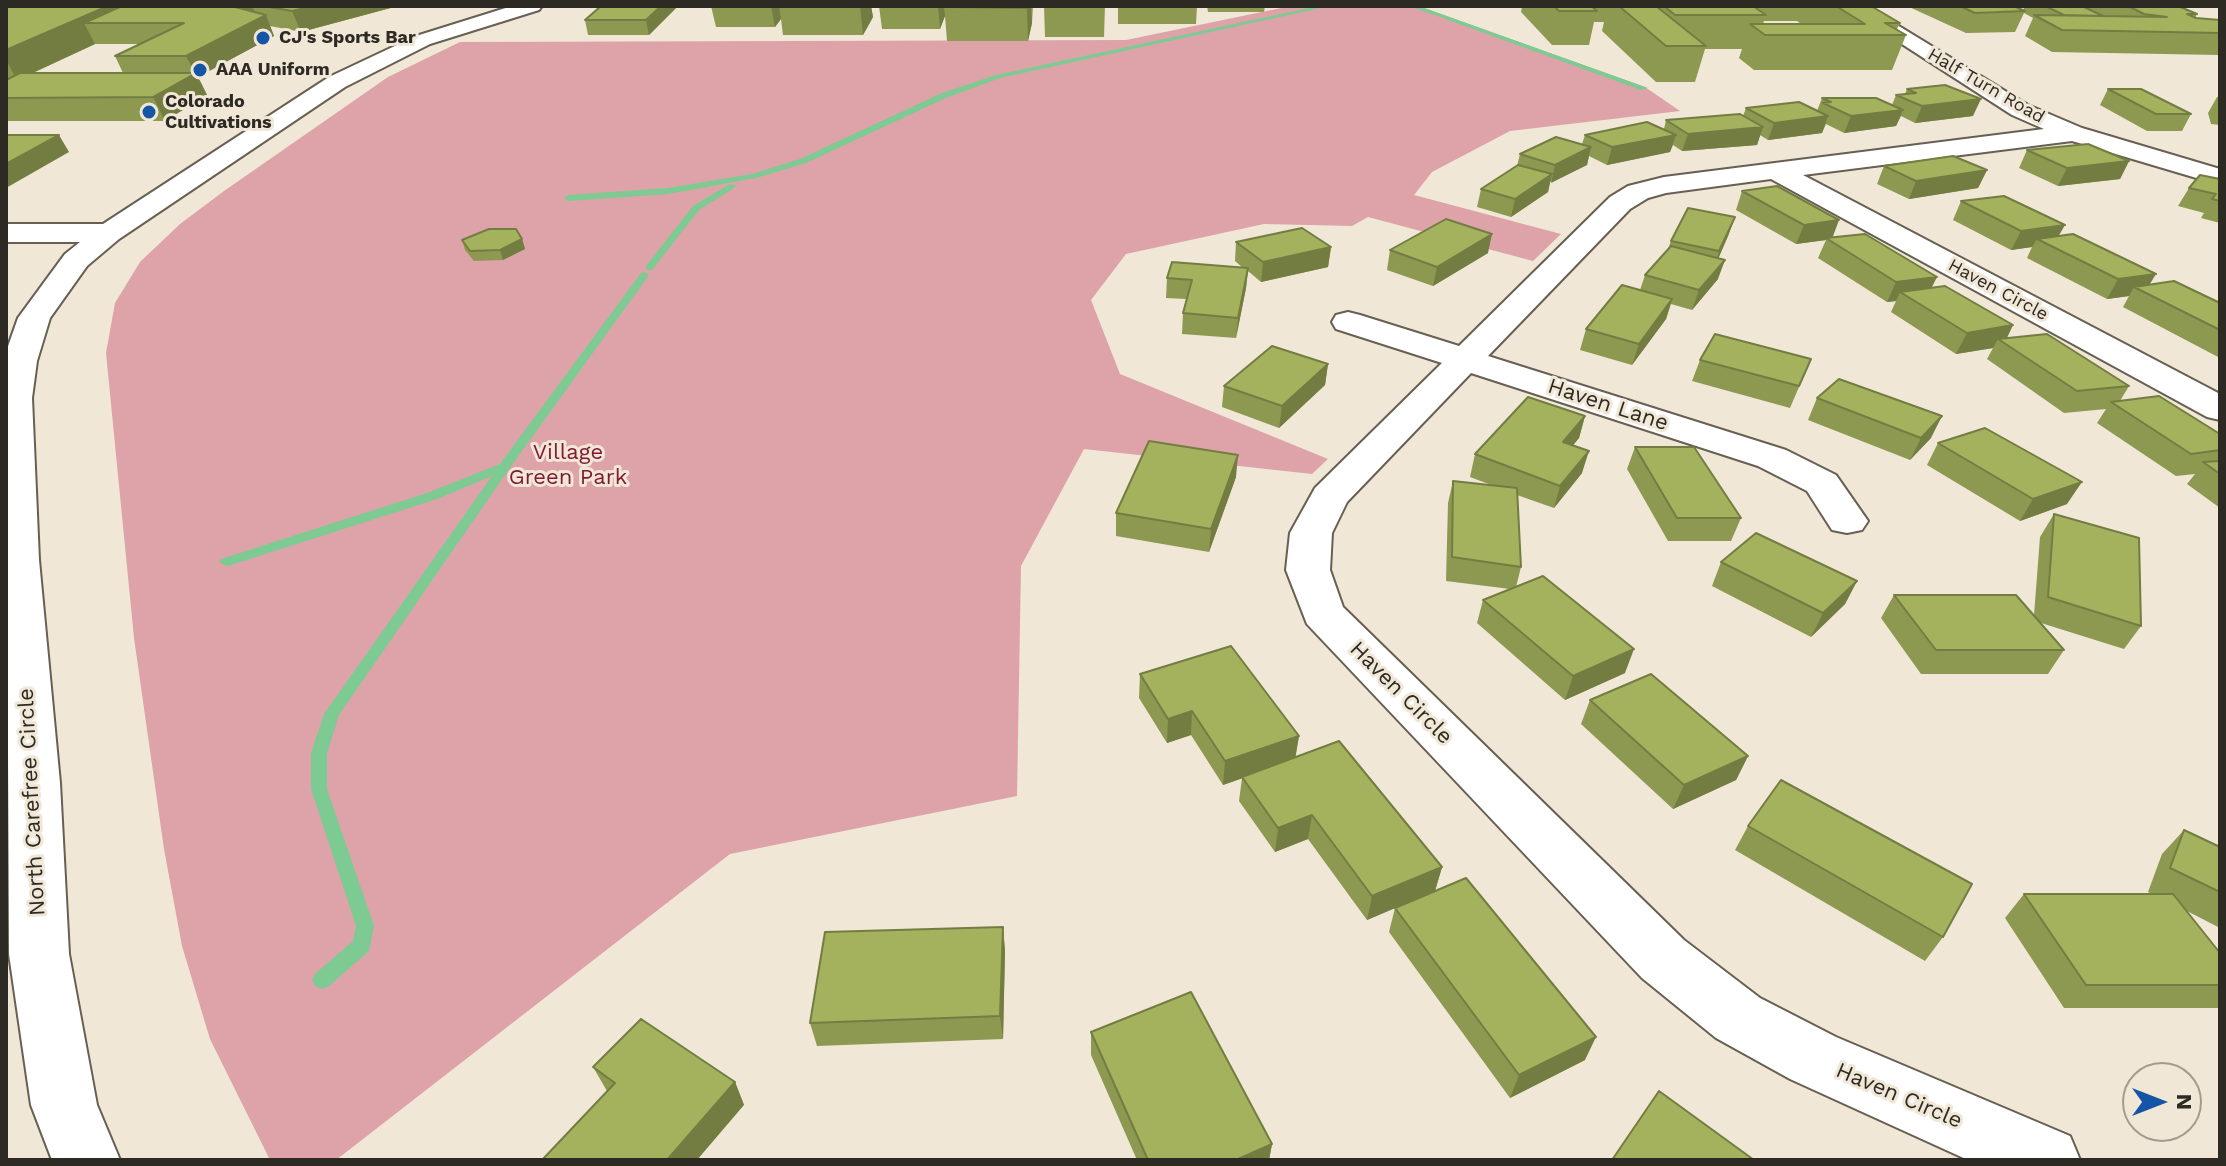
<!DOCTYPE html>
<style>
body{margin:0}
#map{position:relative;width:2226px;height:1166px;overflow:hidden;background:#f0e7d7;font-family:"Work Sans",sans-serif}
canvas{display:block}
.frame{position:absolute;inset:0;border:8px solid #2d2a24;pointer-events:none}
.north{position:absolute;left:2122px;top:1062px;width:80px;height:80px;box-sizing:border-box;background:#f0e7d7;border:2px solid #a29b8f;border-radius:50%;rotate:90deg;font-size:22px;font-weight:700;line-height:32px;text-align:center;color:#2d2a24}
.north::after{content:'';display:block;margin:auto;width:28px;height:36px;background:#1555a5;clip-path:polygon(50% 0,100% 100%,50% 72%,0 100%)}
</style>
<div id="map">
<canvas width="2226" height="1166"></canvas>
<div class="frame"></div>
<div class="north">N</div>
</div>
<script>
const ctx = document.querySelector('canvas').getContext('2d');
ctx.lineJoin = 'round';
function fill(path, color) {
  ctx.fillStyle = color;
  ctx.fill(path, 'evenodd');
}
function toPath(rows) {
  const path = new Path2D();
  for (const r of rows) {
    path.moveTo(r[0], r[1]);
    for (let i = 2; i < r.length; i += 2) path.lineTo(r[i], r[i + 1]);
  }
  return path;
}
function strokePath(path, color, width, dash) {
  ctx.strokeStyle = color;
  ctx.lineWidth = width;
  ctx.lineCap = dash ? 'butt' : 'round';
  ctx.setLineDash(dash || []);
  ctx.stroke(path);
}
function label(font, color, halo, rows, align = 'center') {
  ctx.font = font + ' "Work Sans",sans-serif';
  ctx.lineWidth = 6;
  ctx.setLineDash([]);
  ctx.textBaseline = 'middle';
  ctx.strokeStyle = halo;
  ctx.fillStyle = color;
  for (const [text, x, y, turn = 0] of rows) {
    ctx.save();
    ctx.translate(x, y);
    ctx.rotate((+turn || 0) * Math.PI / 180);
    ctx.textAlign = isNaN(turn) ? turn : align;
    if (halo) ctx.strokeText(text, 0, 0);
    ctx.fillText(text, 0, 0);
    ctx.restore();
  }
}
const green = toPath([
 [1291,6,1418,6,1645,87,1680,111,1510,131,1432,172,1414,195,1561,234,1533,261,1368,217,1352,226,1264,224,1126,254,1091,300,1120,374,1328,459,1312,474,1084,449,1021,566,1017,796,730,854,336,1160,270,1160,210,1039,182,946,164,849,134,638,106,353,115,303,140,262,180,224,224,191,388,77,460,42,1126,40]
]);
const stream = toPath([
 [1318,6,1330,6,1000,78,948,97,806,163,756,178,668,194,568,201,564,198,568,195,668,188,752,174,800,159,942,93,996,75,1318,6],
 [1410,6,1419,6,1648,88,1641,90,1410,6],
 [730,184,737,186,699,210,652,270,646,270,646,266,693,206,730,184],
 [644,272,649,275,509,469,339,715,327,753,327,789,374,926,369,951,329,986,322,989,315,986,312,980,315,974,353,941,356,926,311,789,311,753,324,714,492,476,437,499,231,565,226,566,219,562,221,559,427,493,500,464,641,273,644,272]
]);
const street = toPath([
 [1843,6,1866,6,2028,105,2082,128,2220,169,2220,185,2072,141,1803,175,2220,394,2220,420,2207,417,1771,179,1666,193,1648,198,1630,209,1488,356,1786,450,1836,475,1868,521,1862,530,1847,533,1832,530,1807,491,1758,466,1471,373,1347,502,1332,533,1330,570,1343,607,1684,940,1760,998,1836,1037,2070,1136,2080,1160,1968,1160,1790,1079,1716,1038,1642,978,1307,624,1286,570,1290,533,1315,488,1442,363,1336,329,1332,322,1336,315,1348,312,1360,315,1459,346,1610,197,1628,186,1664,177,2044,129,2012,115,1843,6]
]);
const secondary = toPath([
 [512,6,542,6,539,10,430,44,345,87,119,239,87,266,50,318,37,361,32,398,39,560,60,783,69,954,97,1105,120,1160,52,1160,31,1105,9,954,6,352,18,318,65,254,80,242,6,242,6,224,103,224,329,77,416,36,512,6]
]);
const wall = toPath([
 [6,6,398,6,301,32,270,26,274,36,198,77,207,95,165,121,6,121],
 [95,44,140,44,115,56,123,73,33,73],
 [601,6,676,6,676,8,649,35,588,35,585,20],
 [711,6,871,6,873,17,863,35,783,35,781,19,775,27,716,27],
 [879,6,1033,6,1032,23,1028,41,947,41,945,16,940,29,882,29],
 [1044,6,1105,6,1104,37,1045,37],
 [1118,6,1197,6,1196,24,1118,24],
 [1207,6,1265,6,1264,12,1208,12],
 [1522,6,1871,6,1900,23,1897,29,1906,35,1892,70,1754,70,1739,58,1742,49,1705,49,1695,82,1656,82,1602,31,1604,22,1594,22,1589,45,1552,45,1521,12],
 [1764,21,1797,21,1801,24,1763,24],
 [1907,6,2013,6,2023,10,2025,6,2178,6,2197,14,2195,18,2220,20,2220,55,2052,52,2025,36,2033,18,2024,13,2015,32,1966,33],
 [1907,89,1973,116,1915,123,1901,116,1896,126,1844,133,1826,124,1822,133,1768,140,1760,135,1757,145,1682,151,1673,145,1670,152,1607,165,1589,156,1587,165,1550,182,1548,192,1511,217,1477,207,1481,189,1517,166,1520,154,1582,144,1585,135,1664,129,1666,120,1743,116,1746,108,1817,111,1822,98,1892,105,1896,95,1905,94],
 [2108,89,2191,114,2182,131,2147,131,2100,105],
 [2217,97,2220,97,2220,125,2211,124,2208,113],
 [2027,150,2129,161,2120,179,2058,186,2019,168],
 [1884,166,1987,170,1978,188,1909,199,1877,184],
 [2220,179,2220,223,2201,218,2204,213,2178,206,2189,188],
 [1742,191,1932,288,2013,325,2007,338,2129,386,2120,401,2220,434,2220,508,2187,484,2195,474,2176,476,2097,423,2106,409,2064,413,1987,359,1993,348,1956,354,1891,312,1896,301,1887,302,1818,258,1826,240,1796,244,1736,210],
 [1961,201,2059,236,2149,285,2220,303,2220,358,2123,307,2129,296,2107,299,2027,258,2032,247,2011,250,1953,220],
 [1735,217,1728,236,1718,258,1718,279,1692,310,1671,304,1666,319,1632,365,1580,350,1586,329,1640,290,1645,275,1668,249,1671,241],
 [522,239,525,249,503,260,474,261,465,250,462,240],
 [1236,242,1331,247,1328,267,1261,282,1248,271,1246,288,1236,338,1182,334,1183,313,1186,299,1166,298,1167,278,1243,268,1235,261],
 [1390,250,1488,253,1433,286,1387,270],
 [1811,359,1790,408,1692,381,1700,360],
 [1328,364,1325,385,1279,428,1222,407,1224,386],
 [1817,398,1931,438,1910,460,1808,420],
 [1585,416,1579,438,1573,445,1582,473,1554,508,1517,495,1521,567,1516,587,1625,673,1565,700,1477,623,1483,600,1510,589,1446,581,1448,503,1453,481,1494,486,1470,477,1475,454],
 [1938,443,2067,504,2020,521,1927,465],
 [1635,447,1741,518,1731,541,1668,541,1627,469],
 [1236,477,1209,552,1116,536,1116,513],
 [2054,514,2141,626,2124,649,2041,623,2064,650,2048,674,1921,674,1881,618,1894,595,2034,615,2040,537],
 [1721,562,1857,581,1845,604,1811,637,1712,586],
 [1140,674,1299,736,1295,757,1442,867,1435,891,1367,920,1308,839,1275,852,1239,801,1242,778,1223,785,1191,735,1167,743,1139,698],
 [1590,700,1748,756,1736,780,1673,809,1581,724],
 [1748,826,1943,937,1925,961,1735,850],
 [2184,830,2220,847,2220,928,2187,911,2220,953,2220,1008,2064,1008,2005,918,2024,894,2152,894,2148,892,2162,854],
 [1395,908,1585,1060,1510,1098,1389,932],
 [1003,927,1005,951,1003,1039,817,1046,810,1023],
 [1091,1032,1272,1144,1269,1160,1137,1160,1091,1055],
 [593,1067,735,1082,744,1105,607,1091]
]);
const shadedWall = toPath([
 [108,6,139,6,84,23,95,44,17,80,6,60,6,50],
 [238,6,252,6,258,19,266,15,274,36,198,77,207,95,165,121,153,97,195,73,186,56],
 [313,6,398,6,301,32,292,11],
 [661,6,676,6,676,8,649,35,646,20],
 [771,6,779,6,781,19,775,27],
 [860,6,871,6,873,17,863,35],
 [938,6,948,6,944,7,945,16,940,29],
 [1027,6,1031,6,1032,23,1028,41],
 [1981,99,1973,116,1915,123,1922,106],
 [1903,110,1896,126,1844,133,1851,116],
 [1828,116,1822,133,1768,140,1774,123],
 [1763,127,1757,145,1682,151,1688,134],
 [59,135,69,152,6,188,6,164],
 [1676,135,1670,152,1607,165,1612,147],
 [1591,147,1587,165,1551,183,1555,165],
 [2129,161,2120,179,2058,186,2067,168],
 [1987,170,1978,188,1909,199,1916,181],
 [1552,174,1548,192,1511,217,1515,199],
 [1735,217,1728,236,1713,271,1719,251],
 [1839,220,1832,239,1826,238,1826,240,1796,244,1804,225],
 [2065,225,2054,244,2037,239,2032,247,2011,250,2021,231],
 [1492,234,1488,253,1433,286,1437,267],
 [522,239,525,249,503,260,500,250],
 [1331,247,1328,267,1261,282,1263,262],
 [1725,260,1718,279,1692,310,1699,290],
 [1248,268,1246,288,1236,338,1238,318],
 [2156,274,2145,292,2134,287,2129,296,2107,299,2118,279],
 [1937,277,1927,297,1900,292,1896,301,1887,302,1896,282],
 [1672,299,1666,319,1632,365,1639,344],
 [2013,325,2004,343,1998,339,1993,348,1956,354,1967,333],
 [1328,364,1325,385,1279,428,1282,406],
 [1585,416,1579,438,1557,465,1563,442],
 [1942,416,1931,438,1910,460,1921,438],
 [1589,451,1582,473,1554,508,1560,486],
 [1238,455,1236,477,1209,552,1211,529],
 [2082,482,2067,504,2020,521,2033,499],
 [1857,581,1845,604,1811,637,1823,613],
 [1634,649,1625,673,1565,700,1573,676],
 [1192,711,1191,735,1167,743,1168,719],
 [1299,736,1295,760,1223,785,1225,761],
 [1748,756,1736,780,1673,809,1684,785],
 [1312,815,1308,839,1275,852,1278,828],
 [1442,867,1435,891,1367,920,1372,896],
 [1003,927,1005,951,1003,1039,1000,1016],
 [1596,1037,1585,1060,1510,1098,1519,1075],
 [735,1082,744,1105,697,1160,667,1160],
 [1272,1144,1269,1160,1236,1160]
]);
const building = toPath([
 [6,6,108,6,6,50,6,6],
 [122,6,238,6,235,7,266,15,186,56,115,56,184,23,84,23,122,6],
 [264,6,313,6,292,11,264,6],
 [601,6,661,6,646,20,585,20,601,6],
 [945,6,1027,6,1027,8,944,7,945,6],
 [1554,6,1591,6,1597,11,1559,11,1554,6],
 [1619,6,1656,6,1706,46,1666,46,1619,6],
 [1664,6,1753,6,1766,15,1675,15,1664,6],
 [1836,6,1871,6,1900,23,1885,23,1906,35,1765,35,1750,24,1865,24,1836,6],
 [1960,6,2013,6,2025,11,1975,13,1960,6],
 [2045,6,2082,6,2103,16,2064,15,2045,6],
 [2128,6,2178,6,2197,14,2187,14,2196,18,2220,20,2220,33,2062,30,2034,15,2167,17,2144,14,2128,6],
 [20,73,196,73,153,97,6,98,6,80,20,73],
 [1945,85,1981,99,1922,106,1896,95,1916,93,1907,89,1945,85],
 [2108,89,2141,89,2191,114,2156,114,2108,89],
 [1822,98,1876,98,1903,110,1851,116,1823,103,1831,102,1822,98],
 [1799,102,1828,116,1774,123,1746,108,1799,102],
 [1740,114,1763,127,1688,134,1666,120,1740,114],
 [1647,122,1676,135,1612,147,1585,135,1647,122],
 [6,135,59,135,6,164,6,135],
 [1556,137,1591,147,1555,165,1520,154,1556,137],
 [2088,144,2129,161,2067,168,2027,150,2088,144],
 [1953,156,1987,170,1916,181,1884,166,1953,156],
 [1518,165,1552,174,1515,199,1481,189,1518,165],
 [2200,175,2220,179,2220,201,2212,199,2216,194,2189,188,2200,175],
 [1777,186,1839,220,1804,225,1742,191,1777,186],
 [2004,196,2065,225,2021,231,1961,201,2004,196],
 [1688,208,1735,217,1719,251,1671,241,1688,208],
 [1446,219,1492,234,1437,267,1390,250,1446,219],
 [1302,228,1331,247,1263,262,1236,242,1302,228],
 [489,229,516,229,522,239,500,250,470,251,462,240,489,229],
 [1865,234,1937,277,1896,282,1826,238,1865,234],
 [2073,234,2156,274,2118,279,2037,239,2073,234],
 [1671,246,1725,260,1699,290,1645,275,1671,246],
 [1172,262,1248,268,1238,318,1183,313,1192,280,1167,278,1172,262],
 [2174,281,2220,303,2220,330,2134,287,2174,281],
 [1622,285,1672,299,1639,344,1586,329,1622,285],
 [1945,286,2013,325,1967,333,1900,292,1945,286],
 [1715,334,1811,359,1799,386,1700,360,1715,334],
 [2047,334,2129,386,2077,391,1998,339,2047,334],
 [1272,346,1328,364,1282,406,1224,386,1272,346],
 [1839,379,1942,416,1921,438,1817,398,1839,379],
 [2159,396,2220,434,2220,450,2191,454,2111,402,2159,396],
 [1528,397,1585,416,1563,442,1589,451,1560,486,1475,454,1528,397],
 [1985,428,2082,482,2033,499,1938,443,1985,428],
 [1149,441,1238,455,1211,529,1116,513,1149,441],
 [1635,447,1694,447,1741,518,1677,518,1635,447],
 [2220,461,2220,474,2203,462,2220,461],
 [1453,481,1517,488,1521,567,1452,557,1453,481],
 [2054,514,2139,538,2141,626,2048,597,2054,514],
 [1756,533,1857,581,1823,613,1721,562,1756,533],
 [1543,576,1634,649,1573,676,1483,600,1543,576],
 [1894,595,2016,595,2064,650,1936,650,1894,595],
 [1231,646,1299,736,1225,761,1192,711,1168,719,1140,674,1231,646],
 [1651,674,1748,756,1684,785,1590,700,1651,674],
 [1339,741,1442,867,1372,896,1312,815,1278,828,1242,777,1339,741],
 [1781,780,1972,884,1943,937,1748,826,1781,780],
 [2184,830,2220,847,2220,892,2170,868,2184,830],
 [1466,878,1596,1037,1519,1075,1395,908,1466,878],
 [2024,894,2173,894,2220,953,2220,985,2086,985,2024,894],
 [1003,927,1000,1016,810,1023,825,932,1003,927],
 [1191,992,1272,1144,1236,1160,1148,1160,1091,1032,1191,992],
 [641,1019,735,1082,667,1160,542,1160,615,1083,593,1067,641,1019],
 [1659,1091,1754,1160,1612,1160,1659,1091]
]);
const markers = [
 [263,38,8,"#1555a5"],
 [200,70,8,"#1555a5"],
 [149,112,8,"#1555a5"]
];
const farPoinames = [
 ["CJ's Sports Bar",279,38],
 ["AAA Uniform",216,70],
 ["Colorado",165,102],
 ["Cultivations",165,123]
];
const farStreetnames = [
 ["Half Turn Road",1986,86,30],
 ["Haven Circle",1998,290,28]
];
const streetNames = [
 ["Haven Lane",1608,405,18],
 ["Haven Circle",1401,693,45],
 ["North Carefree Circle",32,802,-93],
 ["Haven Circle",1899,1096,23]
];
const parkNames = [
 ["Village",568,453],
 ["Green Park",568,478]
];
fill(green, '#dda3a9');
fill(stream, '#7dca92');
strokePath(street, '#676052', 4);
strokePath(secondary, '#676052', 4);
fill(street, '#fff');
fill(secondary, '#fff');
fill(wall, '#8d9951');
fill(shadedWall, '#737d42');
fill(building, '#a4b25e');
strokePath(building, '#737d42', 2);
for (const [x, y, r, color] of markers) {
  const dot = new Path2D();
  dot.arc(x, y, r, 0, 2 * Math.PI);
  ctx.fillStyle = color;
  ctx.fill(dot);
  strokePath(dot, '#f0e7d7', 3);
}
label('bold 18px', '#2d2a24', '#f0e7d7', farPoinames, 'left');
label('18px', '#2d2a24', '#f0e7d7', farStreetnames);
label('22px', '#2d2a24', '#f0e7d7', streetNames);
label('22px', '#831934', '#f0e7d7', parkNames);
</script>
